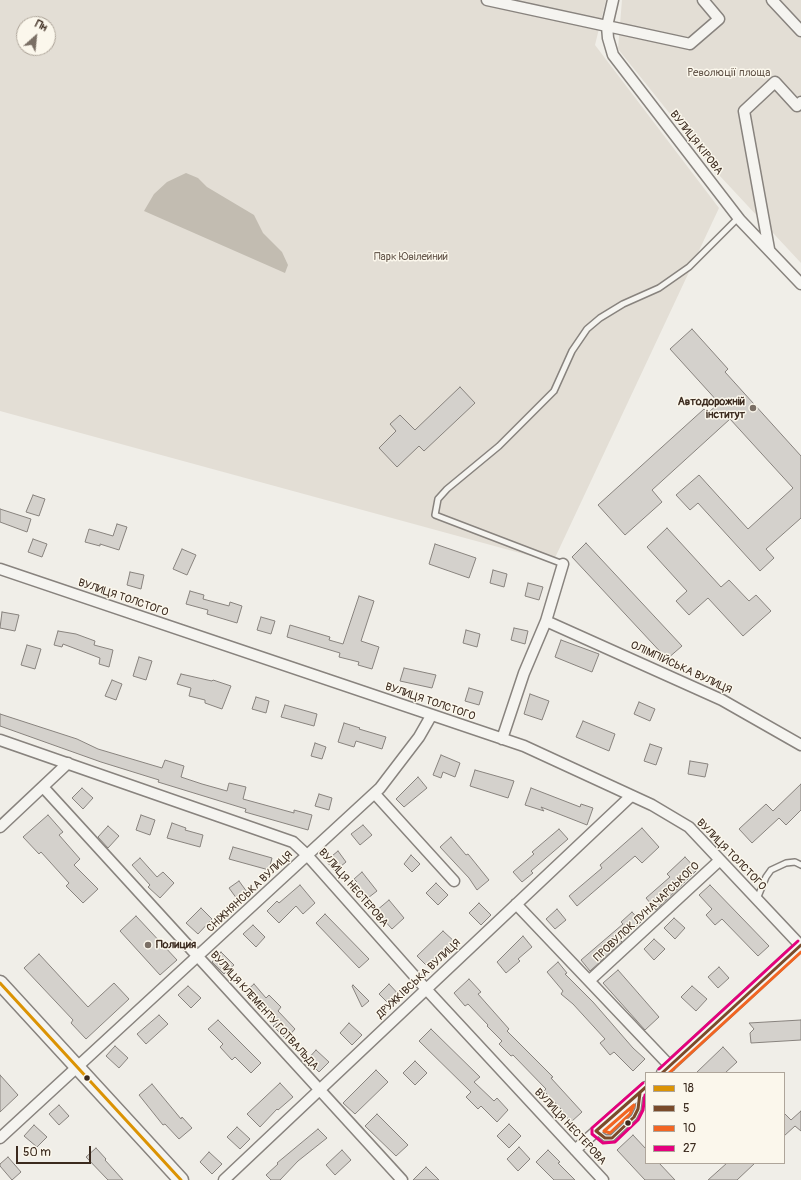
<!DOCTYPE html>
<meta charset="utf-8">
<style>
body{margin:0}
#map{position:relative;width:801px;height:1180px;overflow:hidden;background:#f0eee8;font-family:Pangolin,sans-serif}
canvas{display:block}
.legend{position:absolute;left:645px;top:1072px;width:140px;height:92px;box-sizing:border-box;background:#fbf7ec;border:1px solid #aea59a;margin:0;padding:5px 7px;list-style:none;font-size:12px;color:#3b2a1e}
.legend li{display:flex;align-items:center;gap:8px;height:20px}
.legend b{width:20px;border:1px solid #aea59a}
.north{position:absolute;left:16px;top:16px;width:40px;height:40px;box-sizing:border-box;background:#fbf7ec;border:1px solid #aea59a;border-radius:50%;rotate:27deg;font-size:11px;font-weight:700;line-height:16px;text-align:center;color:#3b2a1e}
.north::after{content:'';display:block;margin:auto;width:14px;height:18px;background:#7a6f65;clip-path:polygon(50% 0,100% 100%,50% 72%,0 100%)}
.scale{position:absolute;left:16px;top:1146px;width:75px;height:18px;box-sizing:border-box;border:2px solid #3b2a1e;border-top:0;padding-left:5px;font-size:12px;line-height:14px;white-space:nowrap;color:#3b2a1e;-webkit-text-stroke:3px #fbf7ec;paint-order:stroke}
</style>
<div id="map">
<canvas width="801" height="1180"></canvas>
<ul class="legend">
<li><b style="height:5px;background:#db9304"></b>18</li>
<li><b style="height:5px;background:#7a4b2a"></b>5</li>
<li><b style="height:5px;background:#f26522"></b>10</li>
<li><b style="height:5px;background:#e5007d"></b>27</li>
</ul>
<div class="north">Пн</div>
<div class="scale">50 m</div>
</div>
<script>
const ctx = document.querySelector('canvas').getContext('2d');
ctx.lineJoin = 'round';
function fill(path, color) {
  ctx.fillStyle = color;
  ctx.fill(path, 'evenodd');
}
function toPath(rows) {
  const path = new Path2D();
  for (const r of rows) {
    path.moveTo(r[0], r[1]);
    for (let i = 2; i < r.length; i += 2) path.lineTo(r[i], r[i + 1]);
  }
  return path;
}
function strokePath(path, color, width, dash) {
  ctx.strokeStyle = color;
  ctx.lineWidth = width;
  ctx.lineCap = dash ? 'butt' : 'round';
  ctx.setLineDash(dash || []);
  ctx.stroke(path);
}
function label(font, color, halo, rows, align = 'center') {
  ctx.font = font + ' Pangolin,sans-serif';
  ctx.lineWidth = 3;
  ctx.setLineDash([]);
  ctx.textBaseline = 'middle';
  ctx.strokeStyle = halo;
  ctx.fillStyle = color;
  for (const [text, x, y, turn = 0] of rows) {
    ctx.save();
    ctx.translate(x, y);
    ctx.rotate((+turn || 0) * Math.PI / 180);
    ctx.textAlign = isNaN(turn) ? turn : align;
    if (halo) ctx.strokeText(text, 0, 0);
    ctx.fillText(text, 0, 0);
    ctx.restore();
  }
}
const green = toPath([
 [0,0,606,0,595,45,719,208,553,562,0,411],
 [24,24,48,24,48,48,24,48],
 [622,0,801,0,801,263,719,175,618,49]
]);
const water = toPath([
 [186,173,198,178,207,187,254,215,263,233,282,252,288,265,285,273,144,211,154,194,167,182]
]);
const building = toPath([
 [692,329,728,369,725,372,801,456,801,518,766,549,774,558,760,571,698,503,690,510,676,495,699,475,748,529,793,488,730,419,652,490,662,502,625,535,598,505,704,409,708,413,719,403,670,349,692,329],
 [460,387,475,403,424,451,419,446,397,467,379,448,396,431,390,424,400,415,415,430,460,387],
 [33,495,45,499,39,516,26,512,33,495],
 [0,509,31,519,27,532,0,522,0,509],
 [117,524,127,527,119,550,100,544,100,546,85,542,89,529,113,536,117,524],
 [667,528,721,587,729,580,749,601,756,595,771,611,743,636,708,598,689,615,676,601,687,591,647,547,667,528],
 [33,539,47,544,42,557,28,552,33,539],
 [586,543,682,646,667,659,572,557,586,543],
 [435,544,476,558,469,578,429,564,435,544],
 [182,549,196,555,187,575,173,569,182,549],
 [493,570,507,574,504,587,490,583,493,570],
 [130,572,144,575,141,589,127,585,130,572],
 [528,583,543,587,539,600,525,596,528,583],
 [190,591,204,595,203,599,229,606,230,602,242,606,237,623,207,614,208,610,186,604,190,591],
 [359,596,374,601,361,641,379,647,372,669,358,665,359,662,339,657,340,653,287,637,290,625,330,637,329,640,343,644,359,596],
 [2,612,19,615,15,631,0,628,2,612],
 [261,617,275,621,271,634,257,630,261,617],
 [514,628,528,631,525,644,511,640,514,628],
 [466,630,480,634,477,647,463,643,466,630],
 [58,631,76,634,95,641,94,645,113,650,109,667,99,664,100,658,63,644,62,647,54,645,58,631],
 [561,640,599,654,592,672,555,657,561,640],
 [27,645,41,649,35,669,21,665,27,645],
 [139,657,152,661,146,680,133,676,139,657],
 [404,668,436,675,432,688,400,681,404,668],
 [181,674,212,681,213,680,231,686,222,709,205,703,205,700,189,696,191,688,177,684,181,674],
 [112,680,122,684,116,700,105,696,112,680],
 [469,688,483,692,479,705,465,701,469,688],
 [530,694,549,701,542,720,524,714,530,694],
 [256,697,269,701,266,713,252,709,256,697],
 [639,702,655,709,650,721,634,714,639,702],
 [285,705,317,714,314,726,281,717,285,705],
 [0,714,77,739,98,749,162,768,165,760,184,766,181,777,202,784,227,791,229,783,246,787,243,799,294,813,294,810,312,815,308,830,245,812,246,809,158,782,159,780,101,762,0,726,0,714],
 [583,721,615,734,609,751,576,737,583,721],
 [344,723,360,728,359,729,386,737,382,749,356,741,354,747,338,742,344,723],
 [315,743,326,747,322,759,311,756,315,743],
 [650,744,662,748,656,765,644,761,650,744],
 [441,755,460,763,455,777,443,772,441,778,433,775,441,755],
 [690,761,708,764,705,777,688,774,690,761],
 [475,770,514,781,508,798,470,786,475,770],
 [418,777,427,788,404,807,396,799,418,777],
 [801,784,801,810,786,825,779,818,752,843,739,829,766,804,773,811,801,784],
 [82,788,93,798,83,809,72,798,82,788],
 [531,788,580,807,581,804,593,808,587,825,541,807,544,811,525,805,531,788],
 [319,794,332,798,329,810,315,806,319,794],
 [48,815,63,832,59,835,80,859,74,865,98,889,83,903,66,886,69,883,41,852,39,854,23,837,48,815],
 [141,815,155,820,150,835,136,830,141,815],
 [172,823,186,828,185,830,203,835,200,847,167,838,172,823],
 [363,825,372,835,360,845,351,834,363,825],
 [108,826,119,836,108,848,98,837,108,826],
 [642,828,659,847,642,863,635,856,577,906,569,896,602,868,600,865,642,828],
 [559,829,568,839,531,871,533,873,522,882,513,872,534,854,532,852,559,829],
 [451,837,466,855,468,854,489,880,477,890,469,878,440,847,451,837],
 [233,847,272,858,269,870,229,859,233,847],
 [338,851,346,862,335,871,326,861,338,851],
 [411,855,420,864,412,872,404,864,411,855],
 [685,857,697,870,656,910,646,898,670,877,667,874,685,857],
 [140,858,157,877,163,872,174,883,160,898,148,887,150,885,132,865,140,858],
 [362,872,377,891,364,901,352,887,357,882,354,879,362,872],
 [239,881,247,892,237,899,229,888,239,881],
 [436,883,448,895,438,905,426,893,436,883],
 [300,885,315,903,303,914,296,906,279,923,267,911,277,901,279,903,300,885],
 [710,885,769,946,758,956,722,919,715,925,706,915,712,909,699,895,710,885],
 [389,900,404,918,392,929,376,911,389,900],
 [479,903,491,915,481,925,469,913,479,903],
 [201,908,212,919,198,934,186,923,201,908],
 [557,909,566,920,555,929,546,919,557,909],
 [632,912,641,922,620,940,622,942,590,971,581,960,623,924,621,922,632,912],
 [325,914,369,959,359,968,316,923,325,914],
 [136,916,177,960,160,975,120,931,136,916],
 [674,918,685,928,675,939,664,928,674,918],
 [253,925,265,937,256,947,243,934,253,925],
 [443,931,456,943,430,969,417,956,443,931],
 [523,936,532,947,518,959,520,961,506,973,497,962,523,936],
 [654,939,665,949,654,960,644,949,654,939],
 [221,952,234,965,224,974,212,962,221,952],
 [39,954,88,1007,114,983,129,999,86,1039,71,1023,73,1020,24,968,39,954],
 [558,962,567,973,565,974,593,1002,633,1048,645,1059,633,1071,614,1052,610,1055,600,1043,605,1039,573,1004,561,994,563,991,547,972,558,962],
 [719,967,729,978,718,988,708,977,719,967],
 [618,970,659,1017,645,1030,603,983,618,970],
 [469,979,481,992,478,994,509,1029,507,1031,553,1077,551,1078,582,1112,571,1122,561,1111,562,1110,544,1091,546,1089,513,1055,511,1056,499,1044,502,1041,487,1026,488,1025,468,1004,465,1006,454,993,469,979],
 [254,984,266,998,269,995,281,1007,278,1011,295,1029,286,1039,273,1026,277,1023,245,992,254,984],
 [389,984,401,997,392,1007,379,994,389,984],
 [353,985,369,1001,362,1007,352,986,353,985],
 [188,986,201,998,191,1008,178,995,188,986],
 [692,986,707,999,696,1011,681,997,692,986],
 [159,1015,168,1024,146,1044,137,1034,159,1015],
 [218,1020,261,1063,251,1073,235,1057,232,1060,220,1047,223,1044,208,1029,218,1020],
 [801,1020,801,1040,751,1043,750,1033,754,1029,749,1023,801,1020],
 [349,1023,362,1035,352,1045,340,1033,349,1023],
 [431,1029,480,1077,474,1082,494,1101,497,1098,508,1110,497,1122,481,1106,478,1109,466,1097,471,1092,419,1041,431,1029],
 [115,1046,128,1058,119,1068,106,1056,115,1046],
 [723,1047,737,1062,725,1073,696,1073,723,1047],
 [316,1050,329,1062,319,1072,307,1060,316,1050],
 [415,1061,427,1073,415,1085,403,1073,415,1061],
 [376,1070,388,1082,355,1114,343,1103,376,1070],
 [0,1075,18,1095,0,1112,0,1075],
 [280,1083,293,1097,278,1110,277,1109,260,1127,247,1114,280,1083],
 [152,1084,181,1119,182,1117,192,1128,179,1139,165,1124,163,1125,139,1095,152,1084],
 [59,1105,69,1116,59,1125,49,1114,59,1105],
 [801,1111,801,1131,795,1126,784,1136,784,1113,791,1120,801,1111],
 [377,1114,408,1145,396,1156,365,1126,377,1114],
 [509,1124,521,1136,509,1148,497,1136,509,1124],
 [34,1125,47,1137,37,1147,24,1136,34,1125],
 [237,1127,250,1139,240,1149,227,1137,237,1127],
 [318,1129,327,1138,298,1161,280,1180,271,1180,266,1175,278,1164,277,1163,318,1129],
 [633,1135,646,1149,646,1163,659,1163,675,1180,645,1180,617,1150,633,1135],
 [519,1147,530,1159,518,1171,507,1159,519,1147],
 [96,1148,106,1159,105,1160,123,1180,108,1180,86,1157,96,1148],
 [342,1150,351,1160,335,1175,326,1165,342,1150],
 [548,1150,560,1162,558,1163,575,1180,554,1180,536,1162,548,1150],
 [209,1152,222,1164,212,1174,200,1162,209,1152],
 [8,1157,21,1172,12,1180,0,1166,0,1164,8,1157],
 [727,1163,755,1163,737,1180,708,1180,727,1163],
 [426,1167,439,1180,413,1180,426,1167]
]);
const lane = toPath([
 [563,564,435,515,438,499,447,489,499,446,554,391,572,351,587,329,600,318,623,304,659,288,689,267,736,220,740,220],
 [757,899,766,877,771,870,786,863,795,862,801,865],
 [596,1131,605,1138,612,1138,634,1117,638,1109,640,1094]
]);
const street = toPath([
 [487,0,690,44,719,19,703,0],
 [613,0,607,26,608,38,613,55,740,220,801,284],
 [772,0,801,31],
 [769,249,744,111,775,82,797,106,801,102],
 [0,569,524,746,652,805,689,827,800,945],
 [546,621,722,700,801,745],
 [502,739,524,673,546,621,563,564],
 [0,740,293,842,307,855,426,989,603,1180],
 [43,787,402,1180],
 [375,794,454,881],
 [0,827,68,763],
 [516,904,670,1066],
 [590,980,720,860],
 [662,1073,801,945],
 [0,1138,380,788,419,737,431,716],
 [575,1150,646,1087],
 [224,1180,631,796]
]);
const secondary = toPath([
 [0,983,181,1180]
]);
const bus1 = toPath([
 [0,983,181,1180]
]);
const bus2 = toPath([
 [662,1073,801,945],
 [640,1093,638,1109,634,1117,612,1138,605,1138,596,1131,646,1087]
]);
const bus3 = toPath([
 [669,1073,801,952],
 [634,1105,630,1114,610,1133,604,1131,634,1105]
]);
const bus4 = toPath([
 [659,1069,798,941],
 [643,1083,592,1128,592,1134,603,1143,615,1142,638,1120,643,1110,645,1095]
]);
const markers = [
 [753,408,4,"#7a6f65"],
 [148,945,4,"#7a6f65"],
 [87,1078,3.5,"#3b2a1e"],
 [628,1123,3.5,"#3b2a1e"]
];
const parkNames = [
 ["Революції площа",729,73],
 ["Парк Ювілейний",411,257]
];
const streetNames = [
 ["ВУЛИЦЯ КІРОВА",696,143,52],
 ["ВУЛИЦЯ ТОЛСТОГО",123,598,19],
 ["ОЛІМПІЙСЬКА ВУЛИЦЯ",681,668,25],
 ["ВУЛИЦЯ ТОЛСТОГО",430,702,19],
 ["ВУЛИЦЯ ТОЛСТОГО",731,855,46],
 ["ВУЛИЦЯ НЕСТЕРОВА",353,888,49],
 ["СНІЖНЯНСЬКА ВУЛИЦЯ",250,892,-43],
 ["ПРОВУЛОК ЛУНАЧАРСЬКОГО",647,912,-43],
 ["ДРУЖКІВСЬКА ВУЛИЦЯ",419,979,-43],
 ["ВУЛИЦЯ КЛЕМЕНТУ ГОТВАЛЬДА",264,1011,48],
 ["ВУЛИЦЯ НЕСТЕРОВА",570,1127,47]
];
const poiNames = [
 ["Автодорожній",745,402],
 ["інститут",745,415],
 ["Полиция",156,945,"left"]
];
fill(green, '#e3ded5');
fill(water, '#c2bcb1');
fill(building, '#d4d1cc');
strokePath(building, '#88837e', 1);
strokePath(lane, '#88837e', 8);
strokePath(street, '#88837e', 13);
strokePath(secondary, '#88837e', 17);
strokePath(lane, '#f5f4f0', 5);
strokePath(street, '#f5f4f0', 10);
strokePath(secondary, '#f5f4f0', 14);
strokePath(bus1, '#db9304', 3);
strokePath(bus2, '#7a4b2a', 3);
strokePath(bus3, '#f26522', 3);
strokePath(bus4, '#e5007d', 3);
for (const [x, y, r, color] of markers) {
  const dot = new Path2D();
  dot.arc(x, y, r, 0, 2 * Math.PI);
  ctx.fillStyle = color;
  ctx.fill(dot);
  strokePath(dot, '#fbf7ec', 1.5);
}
label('11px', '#625448', '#fbf7ec', parkNames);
label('11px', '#3b2a1e', '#fbf7ec', streetNames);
label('bold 11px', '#3b2a1e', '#fbf7ec', poiNames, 'right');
</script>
